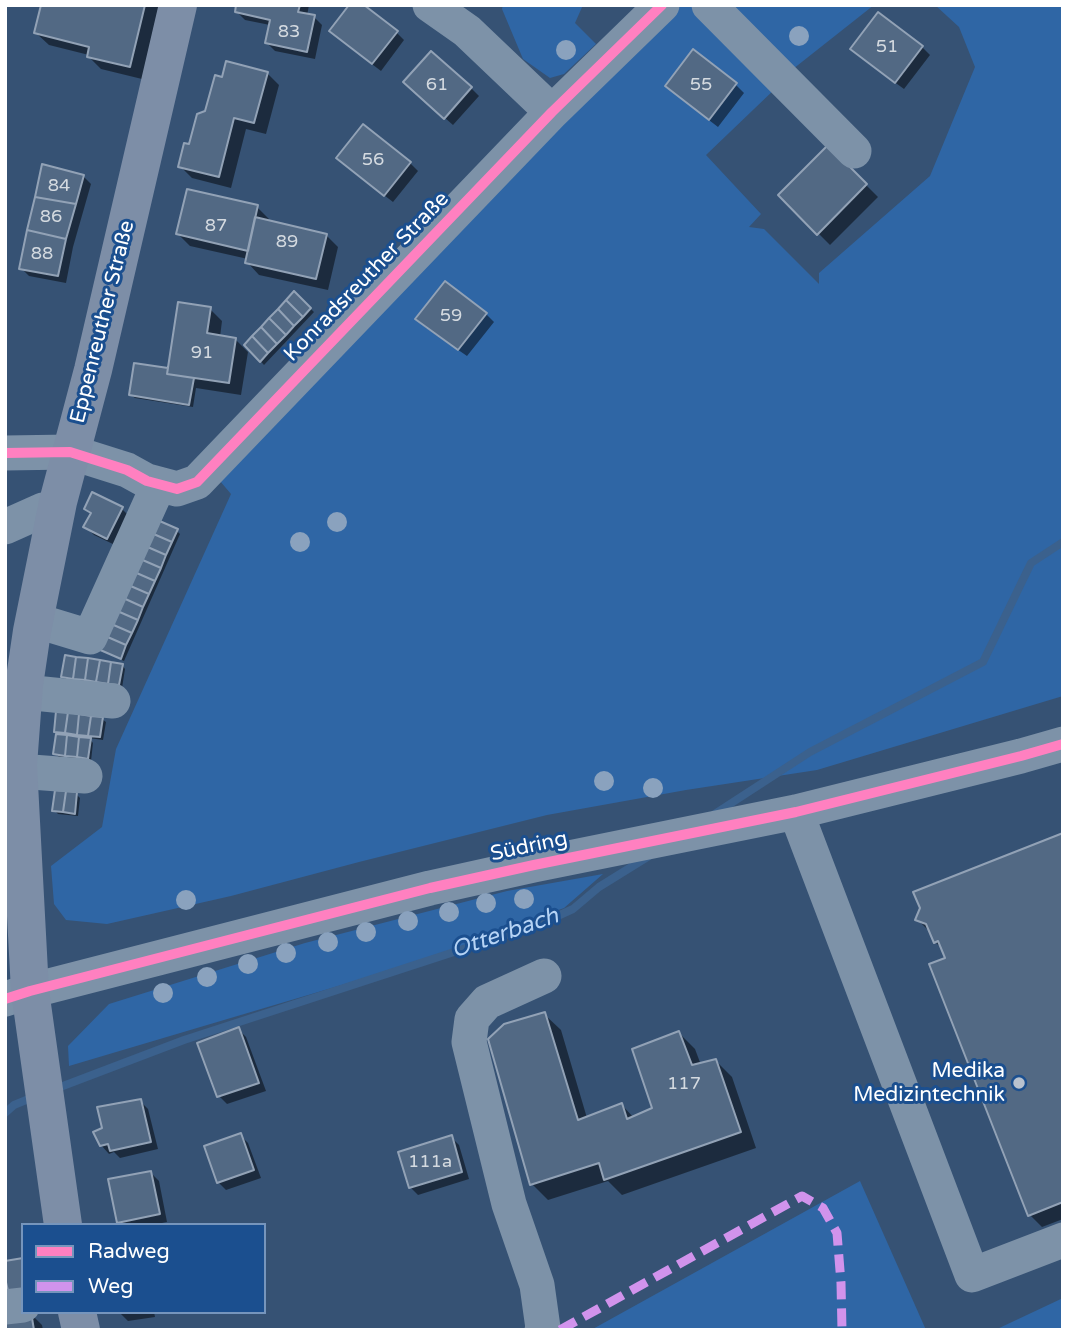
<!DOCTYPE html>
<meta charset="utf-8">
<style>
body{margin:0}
#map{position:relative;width:1068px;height:1335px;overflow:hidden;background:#365274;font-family:"Varela Round",sans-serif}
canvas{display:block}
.frame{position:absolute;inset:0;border:7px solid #fff;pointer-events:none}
.legend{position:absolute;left:21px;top:1223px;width:245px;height:91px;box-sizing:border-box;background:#1b4f8f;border:2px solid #7695bc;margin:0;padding:9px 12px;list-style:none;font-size:21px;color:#fff}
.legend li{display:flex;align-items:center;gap:14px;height:35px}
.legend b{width:35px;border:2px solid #7695bc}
</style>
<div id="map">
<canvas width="1068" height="1335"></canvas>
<div class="frame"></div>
<ul class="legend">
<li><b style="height:9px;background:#ff80c0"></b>Radweg</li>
<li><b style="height:9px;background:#d193ec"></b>Weg</li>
</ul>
</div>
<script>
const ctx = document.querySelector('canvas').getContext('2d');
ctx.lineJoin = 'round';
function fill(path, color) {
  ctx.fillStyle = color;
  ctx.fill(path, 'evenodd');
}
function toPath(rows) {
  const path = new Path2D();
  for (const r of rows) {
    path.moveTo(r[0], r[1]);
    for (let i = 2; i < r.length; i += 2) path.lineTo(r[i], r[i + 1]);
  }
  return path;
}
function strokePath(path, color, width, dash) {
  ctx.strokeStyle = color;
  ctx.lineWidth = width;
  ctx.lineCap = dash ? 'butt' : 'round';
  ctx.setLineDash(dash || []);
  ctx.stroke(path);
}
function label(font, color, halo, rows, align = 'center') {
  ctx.font = font + ' "Varela Round",sans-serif';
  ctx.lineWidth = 6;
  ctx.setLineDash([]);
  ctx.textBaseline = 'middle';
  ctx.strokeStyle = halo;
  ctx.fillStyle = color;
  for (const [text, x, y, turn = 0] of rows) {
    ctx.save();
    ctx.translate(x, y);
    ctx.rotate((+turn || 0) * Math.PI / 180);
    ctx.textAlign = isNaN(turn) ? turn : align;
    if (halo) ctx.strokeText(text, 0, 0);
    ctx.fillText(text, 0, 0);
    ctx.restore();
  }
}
const green = toPath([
 [503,5,583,5,575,23,596,44,564,74,550,78,523,59,502,9],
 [677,5,690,5,777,87,706,155,761,214,749,227,764,229,819,284,819,273,930,176,975,67,959,27,935,5,1063,5,1063,696,817,770,686,790,547,815,359,862,231,896,107,924,66,920,54,904,51,866,102,827,116,749,231,494,214,474],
 [723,5,874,5,793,69],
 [603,874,564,908,416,963,69,1066,68,1046,109,1004,305,943,507,891],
 [860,1181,926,1330,591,1330],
 [1063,1298,1063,1330,995,1330]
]);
const shadow = toPath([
 [43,5,159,5,142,79,101,69,89,57,89,55,49,45,36,33],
 [237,5,309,5,307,16,314,17,322,25,315,59,275,51,267,43,270,25,245,20,237,12],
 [396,32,404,40,381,71,339,39],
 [922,47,930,55,904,89,860,57],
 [693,52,736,85,744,93,718,127,675,94,667,86],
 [267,73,279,85,266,134,246,129,231,188,192,178,180,166,223,79],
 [471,88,479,96,453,125,413,90],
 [828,147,878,197,830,245,780,195],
 [410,163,418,171,393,202,346,166],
 [83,176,91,184,73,247,66,283,29,276,21,268],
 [257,207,269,219,269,222,326,235,338,247,328,290,259,275,247,262,248,259,190,246,178,234],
 [295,294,314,312,264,365,246,345],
 [210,309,222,321,220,337,235,339,248,352,241,395,196,388,193,407,135,398,131,395,167,370],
 [486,314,494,322,467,356,425,327,417,319],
 [86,509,122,509,130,517,115,545,94,535,86,527,92,515],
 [177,531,180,534,124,661,104,652,100,648],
 [122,665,125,669,122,688,67,680,63,676],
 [102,719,106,722,103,740,89,738,93,743,91,761,59,757,55,754,58,733,55,731],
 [76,794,80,798,78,816,58,814,54,810],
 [1063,835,1063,1219,1042,1227,1030,1215,947,959,944,950,935,942,929,931,917,919],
 [544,1014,561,1030,587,1118,622,1105,634,1118,654,1109,679,1033,695,1049,701,1065,716,1061,732,1077,756,1148,622,1195,608,1181,548,1200,532,1184],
 [238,1029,246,1037,266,1091,227,1104,219,1096],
 [140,1101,148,1109,158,1149,120,1158,114,1152,109,1154,101,1145],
 [240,1135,248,1143,261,1178,226,1190,218,1182],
 [451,1137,459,1145,469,1179,418,1195,410,1187],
 [151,1173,159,1181,167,1222,152,1225,121,1225,118,1222],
 [119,1312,154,1312,155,1317,128,1321],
 [30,1313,42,1325,43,1330,5,1330]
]);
const stream = toPath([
 [713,815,810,752,983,662,1031,563,1063,542],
 [55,1089,184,1040,540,924,573,909,599,887,649,856],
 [5,1113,14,1105,36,1096]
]);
const building = toPath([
 [41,5,145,5,130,67,87,57,89,47,34,33,41,5],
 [236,5,300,5,298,12,315,15,307,52,265,43,270,20,235,12,236,5],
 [349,5,364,5,398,31,372,64,329,31,349,5],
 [878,12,923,46,895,83,850,49,878,12],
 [693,49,737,83,709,120,665,86,693,49],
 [431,51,472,87,444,119,403,82,431,51],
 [226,61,268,72,254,123,234,118,219,177,178,167,184,143,189,144,197,114,205,111,215,75,222,77,226,61],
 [363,124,411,162,384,196,336,158,363,124],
 [828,145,867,184,817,235,778,195,828,145],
 [42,164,84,175,76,204,35,197,42,164],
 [187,189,258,205,248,251,176,234,187,189],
 [35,197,76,204,66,239,27,230,35,197],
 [255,217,327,234,316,279,245,263,255,217],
 [27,230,66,239,58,276,19,269,27,230],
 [445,281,487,313,458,350,415,319,445,281],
 [294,291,311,308,303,317,286,300,294,291],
 [286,300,303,317,294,326,278,309,286,300],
 [178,302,211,307,207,333,236,338,229,383,167,374,178,302],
 [278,309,294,326,286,335,269,318,278,309],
 [269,318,286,335,277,344,261,327,269,318],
 [261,327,277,344,268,353,252,336,261,327],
 [252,336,268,353,260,362,244,345,252,336],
 [134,363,168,368,167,374,194,378,189,405,129,395,134,363],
 [92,492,123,507,107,539,83,527,91,513,84,509,92,492],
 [155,519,178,529,172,542,149,532,155,519],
 [149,532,172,542,166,555,143,545,149,532],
 [143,545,166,555,161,568,138,558,143,545],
 [138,558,161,568,155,581,132,571,138,558],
 [132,571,155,581,149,594,126,584,132,571],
 [126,584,149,594,143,607,121,597,126,584],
 [121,597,143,607,138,620,115,610,121,597],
 [115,610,138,620,132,633,109,623,115,610],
 [109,623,132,633,126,645,103,635,109,623],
 [103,635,126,645,121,659,98,649,103,635],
 [65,655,76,657,73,679,61,677,65,655],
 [76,657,88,658,85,680,73,679,76,657],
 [88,658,100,660,96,682,85,680,88,658],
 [100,660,111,662,108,684,96,682,100,660],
 [111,662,123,664,119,685,108,684,111,662],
 [56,711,68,712,65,733,54,732,56,711],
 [68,712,79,714,77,735,65,733,68,712],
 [79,714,91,716,88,736,77,735,79,714],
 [91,716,103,717,100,737,88,736,91,716],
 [56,734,67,735,65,756,53,754,56,734],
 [67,735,79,737,77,757,65,756,67,735],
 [79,737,91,738,88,759,77,757,79,737],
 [55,790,66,791,63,812,52,811,55,790],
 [66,791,77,792,75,814,63,812,66,791],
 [1063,833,1063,1202,1028,1216,929,964,945,958,938,941,934,943,926,924,915,920,920,908,913,892,1063,833],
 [545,1012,578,1120,622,1103,627,1119,652,1108,632,1049,679,1031,692,1065,716,1059,741,1132,604,1180,599,1163,530,1185,488,1039,504,1024,545,1012],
 [239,1027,259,1083,217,1097,197,1043,239,1027],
 [141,1099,151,1142,110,1151,108,1144,100,1146,93,1132,102,1128,97,1107,141,1099],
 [241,1133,254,1170,217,1183,204,1146,241,1133],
 [452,1135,462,1172,409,1188,398,1152,452,1135],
 [151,1171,160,1214,117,1223,108,1179,151,1171],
 [23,1258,23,1292,9,1295,5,1278,5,1261,23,1258],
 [31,1312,34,1330,5,1330,5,1316,31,1312]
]);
const minor = toPath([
 [430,5,467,31,552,112],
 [709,5,854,151],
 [5,453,70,452,127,470,147,481,177,489,197,482,552,112,662,5],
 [5,527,43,510,56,509],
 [34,620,90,637,159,484],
 [24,692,113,701],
 [18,771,85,776],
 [796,812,972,1275,1063,1240],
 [5,999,30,991,430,888,534,865,796,812,1021,756,1063,744],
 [5,1307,23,1305],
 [542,1330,543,1328,537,1285,509,1204,469,1042,472,1019,487,1002,544,976]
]);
const major = toPath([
 [63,1225,30,991,18,765,24,685,32,631,58,502,93,370,178,5],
 [77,1312,81,1330]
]);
const quiet = toPath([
 [560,1330,802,1196,823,1208,837,1233,841,1283,842,1330]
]);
const cycleway = toPath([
 [5,453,70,452,127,470,147,481,177,489,197,482,552,112,662,5],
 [5,999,30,991,430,888,534,865,796,812,1021,756,1063,744]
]);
const trees = [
 [799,36],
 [566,50],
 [337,522],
 [300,542],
 [604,781],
 [653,788],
 [524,899],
 [186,900],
 [486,903],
 [449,912],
 [408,921],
 [366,932],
 [328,942],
 [286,953],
 [248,964],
 [207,977],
 [163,993]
];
const markers = [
 [1019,1083,7,"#b9c2ce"]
];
const numberNames = [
 ["83",289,32],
 ["51",887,47],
 ["61",437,85],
 ["55",701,85],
 ["56",373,160],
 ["84",59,186],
 ["86",51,217],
 ["87",216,226],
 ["89",287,242],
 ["88",42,254],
 ["59",451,316],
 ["91",202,353],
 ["117",684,1084],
 ["111a",430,1162]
];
const streetNames = [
 ["Konradsreuther Straße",367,277,-46],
 ["Eppenreuther Straße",103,322,-76],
 ["Südring",529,847,-12]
];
const poiNames = [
 ["Medika",1005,1071],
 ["Medizintechnik",1005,1095]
];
const waterNames = [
 ["Otterbach",505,934,-19]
];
fill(green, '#2f66a5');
fill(shadow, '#0007');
strokePath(stream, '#3b618d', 8);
fill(building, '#526984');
strokePath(building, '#92a2b6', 2);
strokePath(minor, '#7d92a8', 35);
strokePath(major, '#7d8ea7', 38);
strokePath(quiet, '#d193ec', 9, [18, 9]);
strokePath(cycleway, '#ff80c0', 10);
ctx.fillStyle = '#8aa2be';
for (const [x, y] of trees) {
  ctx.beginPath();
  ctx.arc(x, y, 10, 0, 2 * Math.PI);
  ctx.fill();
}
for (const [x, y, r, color] of markers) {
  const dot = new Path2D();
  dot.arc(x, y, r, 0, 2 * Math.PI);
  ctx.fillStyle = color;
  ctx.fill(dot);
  strokePath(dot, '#1b4f8f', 2.5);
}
label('18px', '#d4dae0', null, numberNames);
label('21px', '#fff', '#1b4f8f', streetNames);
label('21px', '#fff', '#1b4f8f', poiNames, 'right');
label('italic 23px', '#b5d3f5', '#1b4f8f', waterNames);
</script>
